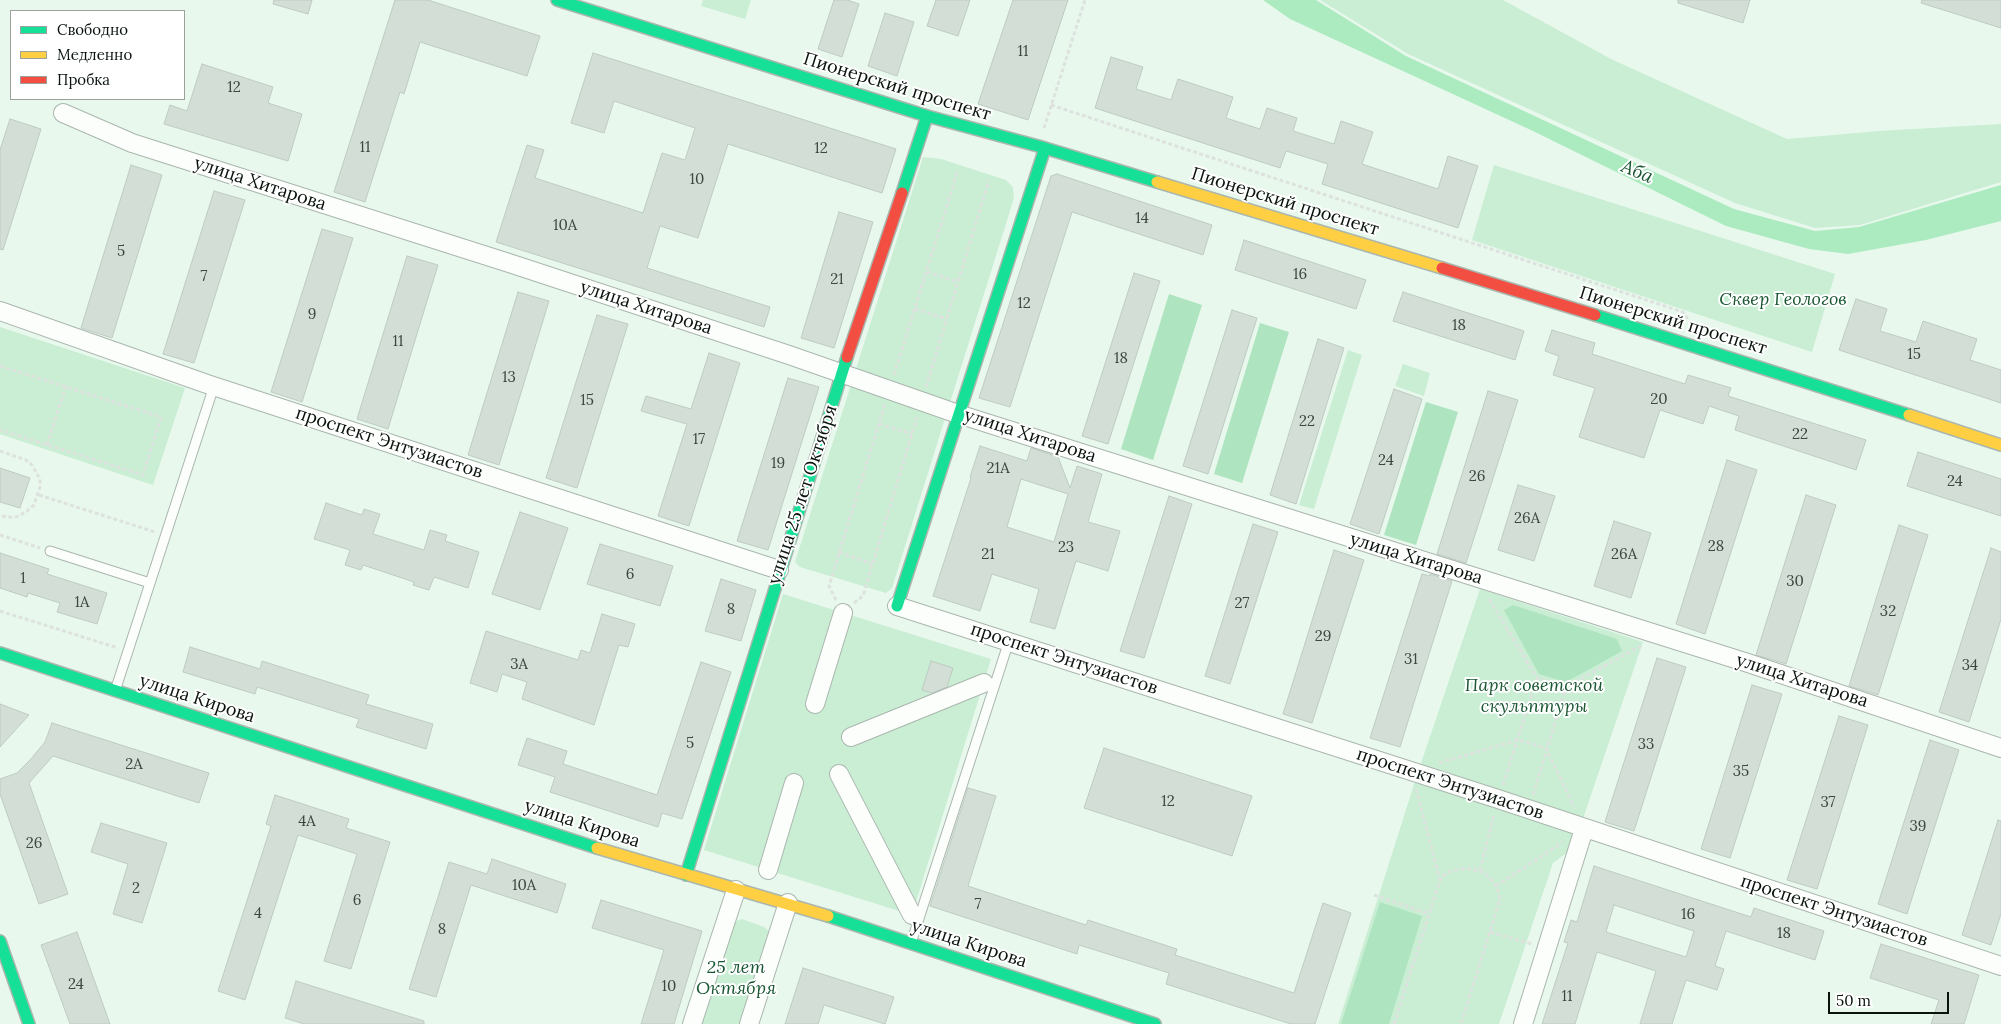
<!DOCTYPE html>
<meta charset="utf-8">
<style>
body{margin:0}
#map{position:relative;width:2001px;height:1024px;overflow:hidden;background:#e8f8ed;font-family:Lora,serif}
canvas{display:block}
.legend{position:absolute;left:10px;top:10px;width:175px;height:90px;box-sizing:border-box;background:#fff;border:1px solid #9da19e;margin:0;padding:6px 9px;list-style:none;font-size:15px;color:#09130c}
.legend li{display:flex;align-items:center;gap:10px;height:25px}
.legend b{width:25px;border:1px solid #9da19e}
.scale{position:absolute;left:1828px;top:992px;width:121px;height:22px;box-sizing:border-box;border:2px solid #09130c;border-top:0;padding-left:6px;font-size:15px;line-height:18px;white-space:nowrap;color:#09130c;-webkit-text-stroke:4px #fff;paint-order:stroke}
</style>
<div id="map">
<canvas width="2001" height="1024"></canvas>
<ul class="legend">
<li><b style="height:6px;background:#16e098"></b>Свободно</li>
<li><b style="height:6px;background:#ffcf43"></b>Медленно</li>
<li><b style="height:6px;background:#f24e42"></b>Пробка</li>
</ul>
<div class="scale">50 m</div>
</div>
<script>
const ctx = document.querySelector('canvas').getContext('2d');
ctx.lineJoin = 'round';
function fill(path, color) {
  ctx.fillStyle = color;
  ctx.fill(path, 'evenodd');
}
function toPath(rows) {
  const path = new Path2D();
  for (const r of rows) {
    path.moveTo(r[0], r[1]);
    for (let i = 2; i < r.length; i += 2) path.lineTo(r[i], r[i + 1]);
  }
  return path;
}
function strokePath(path, color, width, dash) {
  ctx.strokeStyle = color;
  ctx.lineWidth = width;
  ctx.lineCap = dash ? 'butt' : 'round';
  ctx.setLineDash(dash || []);
  ctx.stroke(path);
}
function label(font, color, halo, rows, align = 'center') {
  ctx.font = font + ' Lora,serif';
  ctx.lineWidth = 4;
  ctx.setLineDash([]);
  ctx.textBaseline = 'middle';
  ctx.strokeStyle = halo;
  ctx.fillStyle = color;
  for (const [text, x, y, turn = 0] of rows) {
    ctx.save();
    ctx.translate(x, y);
    ctx.rotate((+turn || 0) * Math.PI / 180);
    ctx.textAlign = isNaN(turn) ? turn : align;
    if (halo) ctx.strokeText(text, 0, 0);
    ctx.fillText(text, 0, 0);
    ctx.restore();
  }
}
const green = toPath([
 [703,0,751,0,745,19,701,6],
 [1320,0,1503,0,1611,59,1787,139,1879,131,2001,124,2001,182,1860,225,1815,228,1735,203,1408,54],
 [923,157,941,159,1006,180,1013,187,1014,198,892,588,886,593,800,567,795,562],
 [1494,165,1835,274,1812,352,1472,240],
 [0,327,185,388,153,485,0,434],
 [1348,350,1362,355,1314,509,1299,505],
 [1403,364,1430,373,1424,396,1395,386],
 [1480,589,1643,642,1573,848,1553,863,1499,1024,1338,1024,1417,775],
 [783,594,991,659,912,915,704,850],
 [742,919,764,927,772,934,743,1024,700,1024,733,922]
]);
const forest = toPath([
 [1169,294,1202,305,1153,460,1121,449],
 [1260,323,1289,332,1242,483,1214,474],
 [1426,402,1458,412,1416,545,1384,535],
 [1513,605,1617,639,1622,651,1566,682,1539,674,1504,610],
 [1380,902,1422,916,1389,1024,1341,1024]
]);
const water = toPath([
 [1263,0,1316,0,1406,56,1734,209,1815,231,1859,227,2001,185,2001,221,1926,240,1848,254,1809,249,1726,226,1533,131,1290,19]
]);
const building = toPath([
 [274,0,312,0,308,14,273,4,274,0],
 [395,0,428,0,540,36,527,76,420,42,404,94,400,92,365,202,334,192,395,0],
 [834,0,847,0,859,4,842,57,818,49,834,0],
 [936,0,970,0,958,36,927,26,936,0],
 [1013,0,1068,0,1028,120,978,104,1013,0],
 [1678,0,1750,0,1743,23,1678,3,1678,0],
 [1922,0,2001,0,2001,28,1921,3,1922,0],
 [885,13,914,22,897,76,868,66,885,13],
 [593,53,896,149,882,193,728,144,698,238,660,226,647,268,770,307,764,327,496,242,527,145,544,150,535,178,643,213,662,153,685,160,695,128,614,101,604,133,571,123,593,53],
 [1111,57,1143,67,1136,89,1171,100,1178,79,1233,97,1226,118,1260,129,1267,108,1297,118,1293,131,1334,144,1341,121,1373,132,1362,164,1438,189,1448,156,1478,166,1458,228,1322,184,1328,164,1286,151,1280,168,1095,108,1111,57],
 [202,64,273,87,268,103,302,114,288,161,164,124,170,105,187,111,202,64],
 [10,119,41,129,3,250,0,249,0,150,10,119],
 [131,165,162,175,112,338,81,328,131,165],
 [1057,174,1212,225,1203,255,1072,212,1010,407,979,398,1051,176,1057,174],
 [214,191,245,200,194,363,163,354,214,191],
 [839,212,873,222,834,348,801,338,839,212],
 [322,229,353,238,302,402,271,392,322,229],
 [1244,240,1366,280,1356,309,1235,270,1244,240],
 [407,256,438,265,388,429,357,419,407,256],
 [1134,273,1160,281,1108,444,1082,436,1134,273],
 [518,292,549,301,499,465,468,455,518,292],
 [1403,292,1524,331,1515,360,1393,321,1403,292],
 [1856,299,1887,309,1880,331,1916,342,1923,321,1977,339,1970,360,2001,370,2001,403,1839,350,1856,299],
 [1232,310,1257,318,1208,474,1183,466,1232,310],
 [597,315,628,324,577,488,546,478,597,315],
 [1552,330,1595,343,1592,354,1685,384,1688,375,1731,388,1728,396,1866,440,1856,470,1735,430,1739,416,1709,406,1703,424,1660,410,1644,458,1579,437,1595,388,1553,375,1559,356,1545,351,1552,330],
 [1318,339,1344,348,1296,504,1270,495,1318,339],
 [709,353,740,363,689,526,658,516,687,424,641,411,646,396,691,409,709,353],
 [788,378,819,387,768,550,737,541,788,378],
 [1394,389,1422,399,1379,534,1350,524,1394,389],
 [1488,391,1518,400,1466,563,1437,554,1488,391],
 [980,446,1027,461,1031,448,1058,457,1070,488,1077,466,1102,474,1088,522,1120,531,1108,571,1076,561,1055,629,1030,622,1039,589,992,574,980,611,933,596,971,478,970,477,980,446],
 [1021,479,1068,494,1054,542,1007,527,1021,479],
 [1918,452,2001,479,2001,516,1907,486,1918,452],
 [1727,460,1757,470,1705,634,1676,624,1727,460],
 [0,468,30,478,20,508,0,502,0,468],
 [1518,485,1555,496,1534,561,1498,550,1518,485],
 [1806,495,1836,505,1786,664,1756,655,1806,495],
 [1169,496,1192,504,1144,658,1120,651,1169,496],
 [326,503,362,515,364,509,380,514,373,534,424,550,430,530,447,535,445,541,479,552,468,588,434,577,429,590,413,585,414,582,363,565,361,570,345,565,350,550,314,539,326,503],
 [520,512,568,528,540,610,492,594,520,512],
 [1614,521,1651,533,1631,598,1594,586,1614,521],
 [1253,524,1278,532,1230,684,1205,676,1253,524],
 [1899,525,1928,535,1878,695,1849,686,1899,525],
 [600,544,673,566,660,606,587,584,600,544],
 [1991,548,2001,552,2001,619,1969,722,1939,712,1991,548],
 [1334,550,1364,560,1312,723,1283,714,1334,550],
 [0,553,49,569,47,574,107,593,97,624,57,612,60,603,28,593,27,597,0,588,0,553],
 [1422,574,1430,576,1430,574,1452,581,1400,747,1370,738,1422,574],
 [721,579,756,590,741,641,705,631,721,579],
 [602,614,635,624,628,647,619,645,594,725,522,699,527,682,502,674,497,692,470,683,486,631,578,660,581,650,590,653,602,614],
 [190,647,260,669,262,661,369,695,366,704,433,724,426,749,356,727,359,719,257,687,255,694,183,672,190,647],
 [1657,658,1686,667,1634,831,1605,822,1657,658],
 [931,661,953,668,947,687,932,693,922,690,931,661],
 [701,662,731,672,682,819,662,813,658,827,550,792,555,777,518,765,527,738,567,751,563,764,657,795,701,662],
 [1752,685,1782,694,1730,858,1701,849,1752,685],
 [0,704,29,715,0,747,0,704],
 [1839,716,1868,725,1817,889,1787,880,1839,716],
 [52,723,209,773,199,803,53,756,29,783,68,894,39,904,0,794,0,779,17,773,30,760,45,742,52,723],
 [1930,740,1959,750,1907,914,1878,904,1930,740],
 [1104,748,1252,796,1232,856,1084,808,1104,748],
 [968,788,996,796,968,886,1086,925,1088,920,1177,949,1175,955,1294,993,1323,903,1351,913,1315,1024,1291,1024,1166,984,1169,973,1079,945,1077,954,930,906,968,788],
 [275,795,349,819,346,828,390,842,351,969,324,961,357,854,298,835,245,1000,218,991,271,826,266,824,275,795],
 [1998,820,2001,821,2001,914,1991,945,1962,935,1998,820],
 [101,823,167,843,142,923,113,914,128,864,91,852,101,823],
 [492,859,566,884,557,913,471,885,436,997,409,989,449,862,487,874,492,859],
 [1594,866,1751,917,1754,908,1824,931,1815,960,1726,931,1715,966,1724,969,1717,990,1686,980,1672,1024,1640,1024,1656,971,1597,952,1575,1024,1542,1024,1568,943,1564,942,1571,920,1577,922,1594,866],
 [1614,905,1694,931,1686,957,1606,932,1614,905],
 [601,900,702,931,674,1024,641,1024,664,950,592,928,601,900],
 [77,932,110,1024,70,1024,41,945,77,932],
 [1881,944,1979,975,1964,1024,1931,1024,1939,1000,1870,978,1881,944],
 [803,968,894,997,885,1024,824,1005,818,1024,785,1024,803,968],
 [296,981,424,1021,424,1024,304,1024,285,1018,296,981]
]);
const path = toPath([
 [1051,105,1683,312,1691,324],
 [1044,128,1085,0],
 [927,272,958,282],
 [915,309,947,319],
 [0,366,161,417,143,475,0,430],
 [894,375,958,170],
 [926,387,989,180],
 [879,424,912,434],
 [47,445,66,386],
 [0,451,26,460,32,465,40,479,40,487,34,505,26,512,16,517,6,517,0,515],
 [39,495,155,532],
 [0,535,40,548],
 [839,552,872,564],
 [1489,599,1537,678,1566,687],
 [836,600,829,586,885,404],
 [854,603,863,596,917,417],
 [0,611,118,648],
 [1439,763,1518,740,1546,748,1574,807],
 [1503,785,1537,678],
 [1416,789,1440,880],
 [1533,795,1566,687,1641,646],
 [1480,870,1494,815],
 [1496,886,1563,842],
 [1374,895,1429,914],
 [1490,932,1532,944],
 [1394,1024,1440,880,1445,874,1451,871,1467,868,1485,873,1497,887,1500,899,1461,1024]
]);
const lane = toPath([
 [50,551,150,583],
 [116,688,214,386],
 [912,940,1009,641]
]);
const street = toPath([
 [63,113,132,143,509,263,789,355,958,414,1748,663,2001,748],
 [0,311,207,384,779,570],
 [897,606,1498,799,2001,966],
 [815,704,843,613],
 [851,737,984,683],
 [839,774,912,915],
 [768,870,794,783],
 [692,1024,736,890],
 [749,1024,788,903],
 [1523,1024,1584,829]
]);
const fast = toPath([
 [557,0,927,116,1038,146,1157,182],
 [902,193,927,116],
 [1595,315,1909,415],
 [897,606,1045,148],
 [0,653,597,848],
 [686,875,847,357],
 [828,916,1155,1024],
 [0,941,29,1024]
]);
const slow = toPath([
 [1157,182,1442,268],
 [1909,415,2001,445],
 [597,848,828,916]
]);
const jam = toPath([
 [1442,268,1595,315],
 [847,357,902,193]
]);
const numberNames = [
 ["11",1023,52],
 ["12",234,88],
 ["11",365,148],
 ["12",821,149],
 ["10",697,180],
 ["14",1142,219],
 ["10А",565,226],
 ["5",121,252],
 ["16",1300,275],
 ["7",204,277],
 ["21",837,280],
 ["12",1024,304],
 ["9",312,315],
 ["18",1459,326],
 ["11",398,342],
 ["15",1914,355],
 ["18",1121,359],
 ["13",509,378],
 ["20",1659,400],
 ["15",587,401],
 ["22",1307,422],
 ["22",1800,435],
 ["17",699,440],
 ["24",1386,461],
 ["19",778,464],
 ["21А",998,469],
 ["26",1477,477],
 ["24",1955,482],
 ["26А",1527,519],
 ["28",1716,547],
 ["23",1066,548],
 ["21",988,555],
 ["26А",1624,555],
 ["6",630,575],
 ["1",23,579],
 ["30",1795,582],
 ["1А",82,603],
 ["27",1242,604],
 ["8",731,610],
 ["32",1888,612],
 ["29",1323,637],
 ["31",1411,660],
 ["3А",519,665],
 ["34",1970,666],
 ["5",690,744],
 ["33",1646,745],
 ["2А",134,765],
 ["35",1741,772],
 ["12",1168,802],
 ["37",1828,803],
 ["4А",307,822],
 ["39",1918,827],
 ["26",34,844],
 ["10А",524,886],
 ["2",136,889],
 ["6",357,901],
 ["7",978,905],
 ["4",258,914],
 ["16",1688,915],
 ["8",442,930],
 ["18",1784,934],
 ["24",76,985],
 ["10",669,987],
 ["11",1567,997]
];
const streetNames = [
 ["Пионерский проспект",897,87,17],
 ["улица Хитарова",260,184,18],
 ["Пионерский проспект",1285,202,17],
 ["улица Хитарова",646,308,18],
 ["Пионерский проспект",1673,321,17],
 ["улица Хитарова",1030,436,18],
 ["проспект Энтузиастов",389,443,18],
 ["улица 25 лет Октября",803,495,-72],
 ["улица Хитарова",1416,559,17],
 ["проспект Энтузиастов",1064,659,18],
 ["улица Хитарова",1802,681,18],
 ["улица Кирова",197,699,18],
 ["проспект Энтузиастов",1450,784,18],
 ["улица Кирова",582,824,18],
 ["проспект Энтузиастов",1834,911,18],
 ["улица Кирова",969,944,18]
];
const parkNames = [
 ["Сквер Геологов",1783,300],
 ["Парк советской",1534,686],
 ["скульптуры",1534,707],
 ["25 лет",736,968],
 ["Октября",736,989]
];
const waterNames = [
 ["Аба",1637,172,23]
];
fill(green, '#c9eed4');
fill(forest, '#aee4bf');
fill(water, '#acebc0');
fill(building, '#d3dfd6');
strokePath(building, '#becbc2', 1);
strokePath(lane, '#aab6ae', 11);
strokePath(street, '#aab6ae', 20);
strokePath(fast, '#aab6ae', 14);
strokePath(slow, '#aab6ae', 14);
strokePath(jam, '#aab6ae', 14);
strokePath(path, '#dde2df', 3, [4, 2.5]);
strokePath(lane, '#fcfefc', 9);
strokePath(street, '#fcfefc', 18);
strokePath(fast, '#16e098', 11);
strokePath(slow, '#ffcf43', 11);
strokePath(jam, '#f24e42', 11);
label('15px', '#3c4740', null, numberNames);
label('18px', '#09130c', '#fff', streetNames);
label('italic 18px', '#195632', '#fff', parkNames);
label('italic 19px', '#185531', '#fff', waterNames);
</script>
